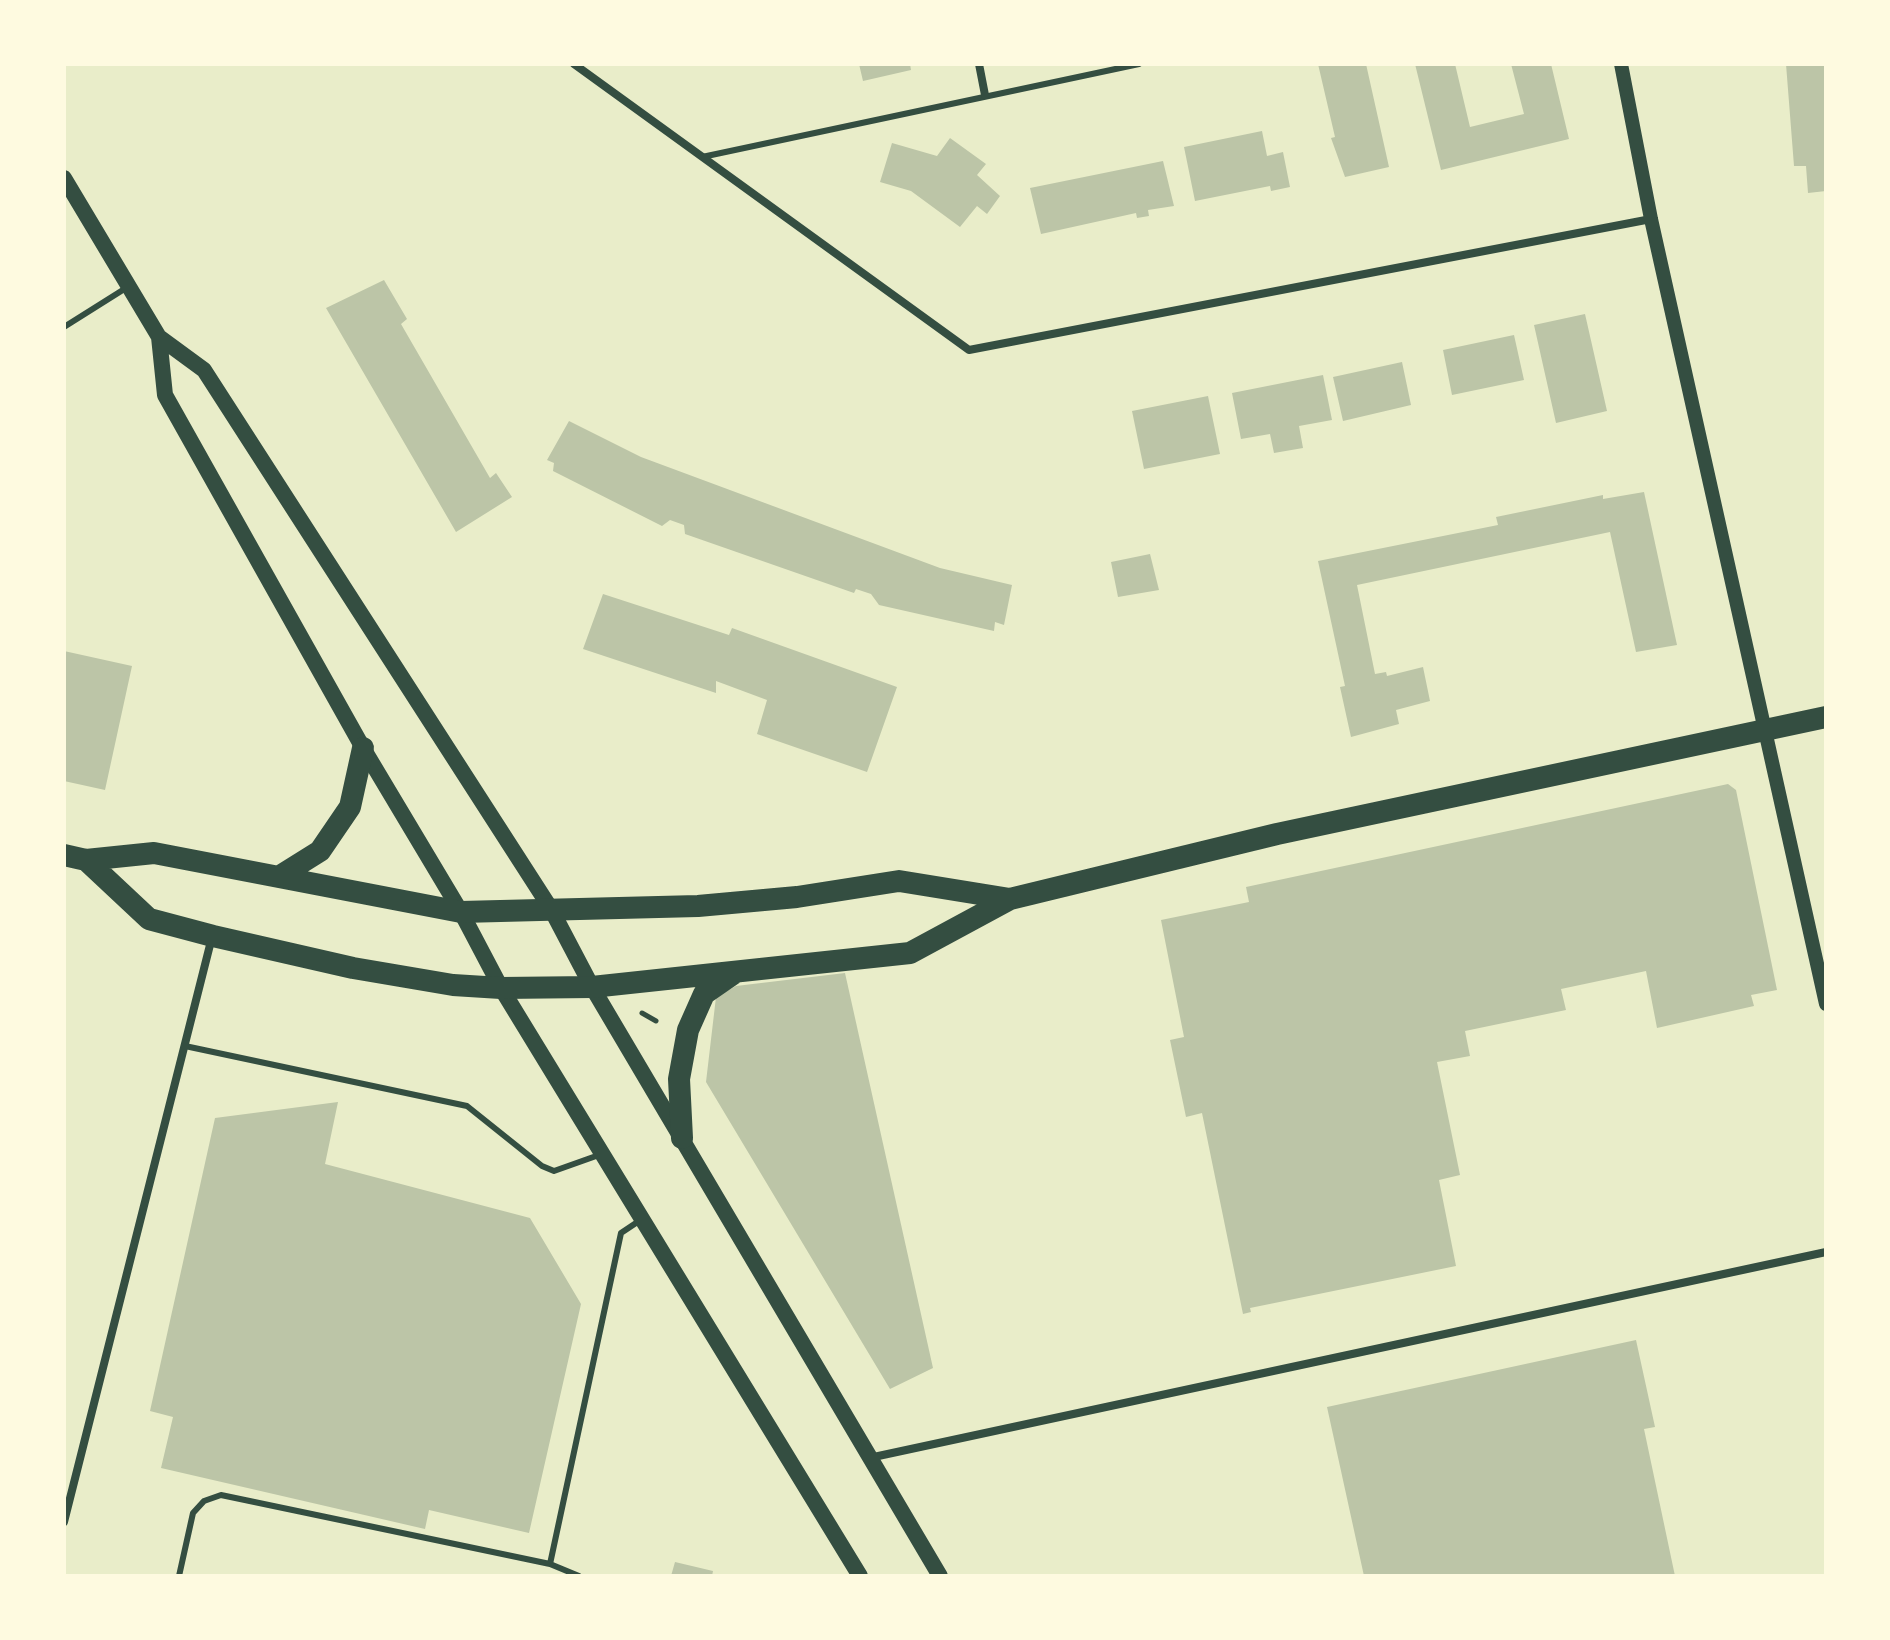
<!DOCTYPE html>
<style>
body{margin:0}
#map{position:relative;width:1890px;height:1640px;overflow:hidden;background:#e9edc9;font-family:"Roboto Condensed",sans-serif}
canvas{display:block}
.frame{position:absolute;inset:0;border:66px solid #fefae0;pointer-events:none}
</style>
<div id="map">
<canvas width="1890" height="1640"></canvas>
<div class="frame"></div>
</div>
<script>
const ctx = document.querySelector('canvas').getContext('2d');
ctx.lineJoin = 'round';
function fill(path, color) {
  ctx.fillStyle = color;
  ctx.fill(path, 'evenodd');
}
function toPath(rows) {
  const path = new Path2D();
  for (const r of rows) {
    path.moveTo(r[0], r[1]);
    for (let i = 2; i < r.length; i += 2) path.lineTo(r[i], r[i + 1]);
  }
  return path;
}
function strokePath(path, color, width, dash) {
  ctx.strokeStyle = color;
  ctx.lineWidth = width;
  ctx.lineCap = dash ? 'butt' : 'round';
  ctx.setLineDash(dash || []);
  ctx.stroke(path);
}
const building = toPath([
 [859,64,910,64,911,70,863,81],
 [1318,64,1366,64,1389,167,1345,177,1331,138,1335,137],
 [1415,64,1455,64,1470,127,1524,114,1511,64,1551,64,1569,139,1441,170],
 [1786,64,1826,64,1826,191,1808,193,1806,166,1794,166],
 [1262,131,1267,156,1283,152,1290,187,1271,191,1270,186,1195,201,1184,147],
 [950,138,986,164,977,175,1000,196,987,214,977,206,960,227,911,191,880,182,892,143,937,156],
 [1163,161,1174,206,1148,210,1149,216,1137,218,1136,213,1041,234,1030,188],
 [384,280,407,319,401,324,490,478,496,473,512,497,456,532,326,308],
 [1585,314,1607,411,1556,423,1534,325],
 [1514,335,1524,380,1452,395,1443,350],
 [1402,362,1411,405,1343,421,1333,377],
 [1323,375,1332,420,1299,426,1303,448,1274,453,1270,434,1241,439,1232,393],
 [1208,396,1220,454,1144,469,1132,411],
 [569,421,641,457,940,568,1012,585,1004,625,995,622,994,631,879,605,871,594,856,589,854,593,685,534,684,525,670,520,662,526,553,471,554,463,547,460],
 [1644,492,1677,645,1636,652,1610,532,1357,585,1375,674,1386,672,1387,676,1423,667,1430,701,1396,710,1399,724,1351,737,1340,687,1345,686,1318,561,1498,525,1496,517,1603,495,1603,499],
 [1150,554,1159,590,1118,597,1111,562],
 [603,594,729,635,732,628,897,687,867,772,757,734,767,700,716,681,716,693,583,649],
 [64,651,132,666,105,790,64,781],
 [1728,784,1736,790,1777,990,1751,995,1754,1006,1657,1028,1646,971,1561,989,1566,1010,1465,1031,1470,1056,1437,1062,1460,1175,1439,1180,1456,1266,1250,1308,1251,1312,1243,1314,1202,1113,1186,1117,1170,1040,1184,1037,1161,920,1249,902,1246,887],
 [845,973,933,1368,890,1389,706,1082,716,997,736,986],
 [338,1102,325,1164,530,1218,581,1304,529,1533,429,1510,425,1529,161,1468,173,1417,150,1411,215,1118],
 [1636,1340,1655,1427,1644,1429,1675,1576,1364,1576,1327,1407],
 [675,1562,713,1571,712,1576,671,1576]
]);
const path = toPath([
 [642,1013,656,1021]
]);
const service = toPath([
 [702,157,1139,64],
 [64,327,126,288],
 [185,1046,467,1106,542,1166,554,1171,599,1155],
 [550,1564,621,1233,639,1221],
 [179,1576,193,1513,204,1501,221,1495,550,1564,579,1576]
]);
const minor = toPath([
 [574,64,969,350,1651,219],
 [979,64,985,95],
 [869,1458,1826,1252],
 [64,1522,212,937]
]);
const tertiary = toPath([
 [1621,64,1651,219,1826,1004]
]);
const secondary = toPath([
 [64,178,159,337,204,370,551,909,592,987,940,1576],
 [159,337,165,395,363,748,461,912,501,988,860,1576]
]);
const trunk = toPath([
 [64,855,86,860,154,853,461,912,698,906,797,897,899,881,1010,899],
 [86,860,149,919,213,936,353,968,453,985,501,988,592,987,910,953,1010,899,1277,834,1826,717],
 [280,876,320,851,350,807,363,748],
 [682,1138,679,1079,688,1030,704,994,733,974]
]);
fill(building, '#bcc5a7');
strokePath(path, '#344e41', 5);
strokePath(service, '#344e41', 6);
strokePath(minor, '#344e41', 8);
strokePath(tertiary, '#344e41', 14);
strokePath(secondary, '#344e41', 16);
strokePath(trunk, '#344e41', 22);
</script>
